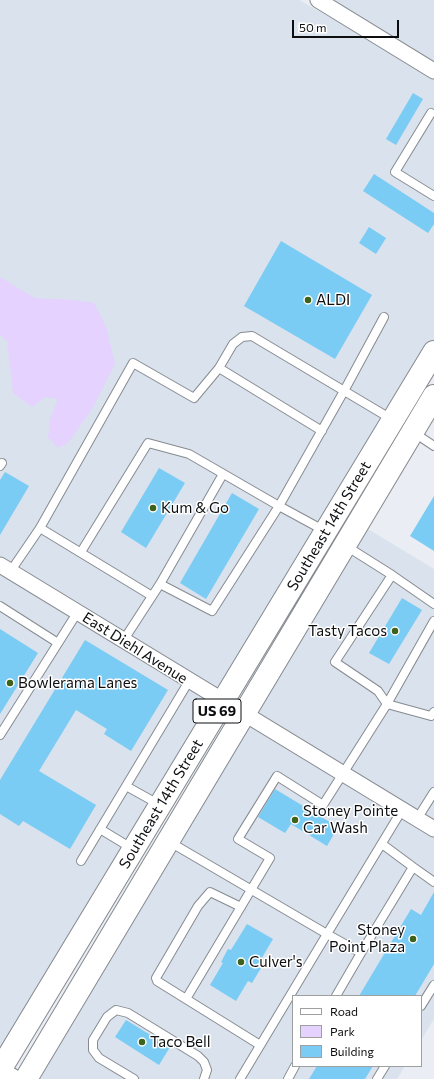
<!DOCTYPE html>
<style>
body{margin:0}
#map{position:relative;width:434px;height:1079px;overflow:hidden;background:#eaeef4;font-family:Commissioner,sans-serif}
canvas{display:block}
.legend{position:absolute;left:292px;top:995px;width:130px;height:72px;box-sizing:border-box;background:#fff;border:1px solid #9e9f9f;margin:0;padding:5px 7px;list-style:none;font-size:12px;color:#0d0e10}
.legend li{display:flex;align-items:center;gap:8px;height:20px}
.legend b{width:20px;border:1px solid #9e9f9f}
.scale{position:absolute;left:292px;top:20px;width:107px;height:18px;box-sizing:border-box;border:2px solid #0d0e10;border-top:0;padding-left:5px;font-size:12px;line-height:14px;white-space:nowrap;color:#0d0e10;-webkit-text-stroke:3px #fff;paint-order:stroke}
</style>
<div id="map">
<canvas width="434" height="1079"></canvas>
<ul class="legend">
<li><b style="height:5px;background:#fff"></b>Road</li>
<li><b style="height:11px;background:#e5d2ff"></b>Park</li>
<li><b style="height:11px;background:#7accf4"></b>Building</li>
</ul>
<div class="scale">50 m</div>
</div>
<script>
const ctx = document.querySelector('canvas').getContext('2d');
ctx.lineJoin = 'round';
function fill(path, color) {
  ctx.fillStyle = color;
  ctx.fill(path, 'evenodd');
}
function toPath(rows) {
  const path = new Path2D();
  for (const r of rows) {
    path.moveTo(r[0], r[1]);
    for (let i = 2; i < r.length; i += 2) path.lineTo(r[i], r[i + 1]);
  }
  return path;
}
function strokePath(path, color, width, dash) {
  ctx.strokeStyle = color;
  ctx.lineWidth = width;
  ctx.lineCap = dash ? 'butt' : 'round';
  ctx.setLineDash(dash || []);
  ctx.stroke(path);
}
function label(font, color, halo, rows, align = 'center') {
  ctx.font = font + ' Commissioner,sans-serif';
  ctx.lineWidth = 3;
  ctx.setLineDash([]);
  ctx.textBaseline = 'middle';
  ctx.strokeStyle = halo;
  ctx.fillStyle = color;
  for (const [text, x, y, turn = 0] of rows) {
    ctx.save();
    ctx.translate(x, y);
    ctx.rotate((+turn || 0) * Math.PI / 180);
    ctx.textAlign = isNaN(turn) ? turn : align;
    if (halo) ctx.strokeText(text, 0, 0);
    ctx.fillText(text, 0, 0);
    ctx.restore();
  }
}
const built = toPath([
 [0,0,299,0,434,76,434,352,0,1070],
 [318,0,434,0,434,71],
 [358,523,434,569,434,1019,421,1040,421,996,293,996,293,1066,405,1066,397,1079,26,1079]
]);
const green = toPath([
 [0,277,35,298,73,300,94,303,106,326,115,364,92,409,68,443,58,448,48,437,50,419,58,399,46,397,32,407,13,393,7,341,0,335]
]);
const building = toPath([
 [413,93,423,99,396,145,386,139],
 [374,174,434,213,434,224,428,233,363,191],
 [369,227,386,238,376,254,359,243],
 [281,241,372,295,335,359,244,306],
 [159,468,185,483,146,548,121,532],
 [5,472,29,486,0,535,0,480],
 [232,493,259,509,206,599,180,583],
 [434,496,434,551,410,536],
 [402,598,422,610,389,664,369,653],
 [0,629,38,653,0,714],
 [85,640,168,690,131,751,104,734,107,729,76,710,39,771,96,805,70,849,23,821,19,826,0,814,0,780],
 [275,789,338,827,327,846,291,824,285,833,258,817],
 [434,892,434,964,415,996,359,996,411,909,421,915],
 [247,924,273,939,257,966,261,968,252,983,248,981,236,1001,210,985,223,963,221,962,228,949,231,950],
 [126,1020,170,1047,159,1065,115,1037],
 [317,1066,373,1066,365,1079,309,1079]
]);
const service = toPath([
 [431,113,395,172,434,196],
 [219,368,322,431],
 [413,432,434,446],
 [0,466,2,463],
 [40,528,133,363,194,398,219,368,233,344,242,337,252,336,393,420],
 [81,552,148,443,189,454,279,506,344,391,384,317],
 [10,572,40,528,152,596],
 [392,575,434,604],
 [160,584,223,474],
 [0,606,58,643],
 [434,621,387,704,431,716,434,712],
 [123,641,160,584,212,611,279,506,325,531],
 [0,735,77,613],
 [126,786,160,805],
 [417,819,434,792],
 [100,829,133,849],
 [168,841,327,934,240,1079],
 [382,844,413,867,361,953,327,934,402,810],
 [81,861,189,681],
 [413,867,434,882],
 [336,996,361,953],
 [186,999,157,981,156,978,198,906,210,892,241,907],
 [421,1006,434,985],
 [260,1045,186,999,270,858,238,839,277,776,323,805,387,704,378,691,335,662,392,575,346,546],
 [134,1079,99,1058,93,1050,93,1040,107,1017,116,1010,128,1013,198,1056,204,1062,207,1070,204,1079],
 [288,1079,295,1066],
 [377,1079,385,1066]
]);
const minor = toPath([
 [318,0,434,71],
 [0,565,434,829],
 [1,1069,17,1079]
]);
const primary = toPath([
 [0,1070,434,352],
 [26,1079,434,396]
]);
const markers = [
 [308,300,4,"#3d621b"],
 [153,508,4,"#3d621b"],
 [395,631,4,"#3d621b"],
 [10,683,4,"#3d621b"],
 [295,820,4,"#3d621b"],
 [413,939,4,"#3d621b"],
 [241,962,4,"#3d621b"],
 [142,1042,4,"#3d621b"]
];
const shields = [
 [217,711,48]
];
const shieldNames = [
 ["US 69",217,711]
];
const poiNames = [
 ["ALDI",316,300],
 ["Kum & Go",161,508],
 ["Tasty Tacos",387,631,"right"],
 ["Bowlerama Lanes",18,683],
 ["Stoney Pointe",303,811],
 ["Car Wash",303,828],
 ["Stoney",405,930,"right"],
 ["Point Plaza",405,947,"right"],
 ["Culver's",249,962],
 ["Taco Bell",150,1042]
];
const streetNames = [
 ["Southeast 14th Street",329,526,-59],
 ["East Diehl Avenue",135,648,32],
 ["Southeast 14th Street",161,804,-59]
];
fill(built, '#d9e2ed');
fill(green, '#e5d2ff');
fill(building, '#7accf4');
strokePath(service, '#878b90', 10);
strokePath(minor, '#878b90', 17);
strokePath(primary, '#878b90', 24);
strokePath(service, '#fff', 8);
strokePath(minor, '#fff', 15);
strokePath(primary, '#fff', 22);
for (const [x, y, r, color] of markers) {
  const dot = new Path2D();
  dot.arc(x, y, r, 0, 2 * Math.PI);
  ctx.fillStyle = color;
  ctx.fill(dot);
  strokePath(dot, '#fff', 1.5);
}
for (const [x, y, w] of shields) {
  const box = new Path2D();
  box.roundRect(x - w / 2, y - 12, w, 24, 3);
  ctx.fillStyle = '#fff';
  ctx.fill(box);
  strokePath(box, '#0d0e10', 1);
}
label('bold 14px', '#0d0e10', null, shieldNames);
label('15px', '#0d0e10', '#fff', poiNames, 'left');
label('15px', '#0d0e10', '#fff', streetNames);
</script>
